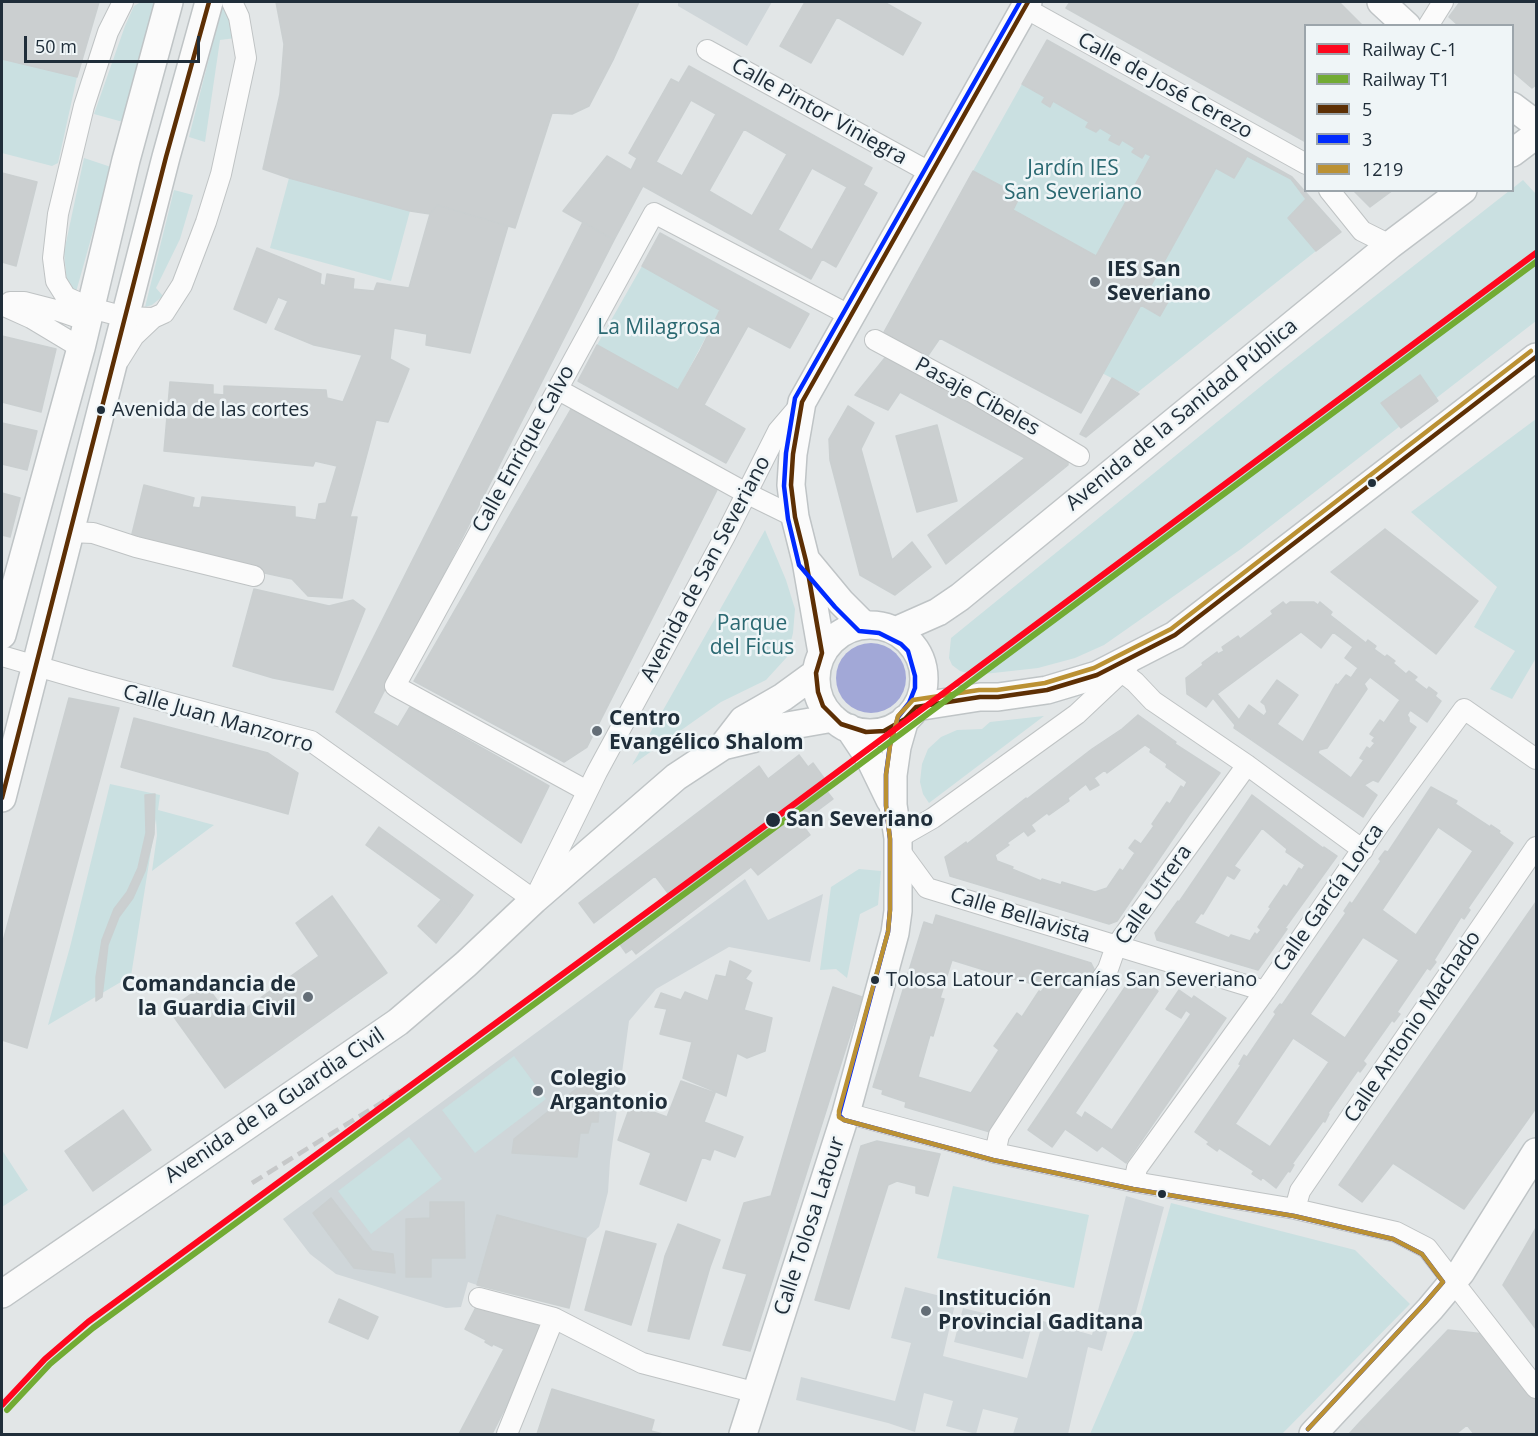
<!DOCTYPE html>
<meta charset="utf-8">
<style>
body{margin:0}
#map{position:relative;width:1538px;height:1436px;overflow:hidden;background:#e2e6e7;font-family:"Open Sans",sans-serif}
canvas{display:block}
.frame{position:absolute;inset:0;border:3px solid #202e3a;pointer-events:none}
.legend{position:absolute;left:1304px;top:24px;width:210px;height:168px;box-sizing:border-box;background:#eff5f7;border:2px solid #9ca5ab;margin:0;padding:8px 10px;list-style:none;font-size:18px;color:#202e3a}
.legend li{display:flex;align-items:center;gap:12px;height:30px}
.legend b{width:30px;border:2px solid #9ca5ab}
.scale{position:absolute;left:24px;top:36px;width:176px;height:27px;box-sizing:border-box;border:3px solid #202e3a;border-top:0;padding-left:8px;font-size:18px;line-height:21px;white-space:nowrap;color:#202e3a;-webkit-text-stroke:4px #eff5f7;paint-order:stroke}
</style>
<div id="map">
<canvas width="1538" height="1436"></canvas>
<div class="frame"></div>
<ul class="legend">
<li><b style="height:8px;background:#ff061d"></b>Railway C-1</li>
<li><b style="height:8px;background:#72ab33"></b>Railway T1</li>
<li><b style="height:8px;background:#5d2f04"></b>5</li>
<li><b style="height:8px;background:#002aff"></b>3</li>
<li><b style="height:8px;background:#bb9133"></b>1219</li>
</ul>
<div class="scale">50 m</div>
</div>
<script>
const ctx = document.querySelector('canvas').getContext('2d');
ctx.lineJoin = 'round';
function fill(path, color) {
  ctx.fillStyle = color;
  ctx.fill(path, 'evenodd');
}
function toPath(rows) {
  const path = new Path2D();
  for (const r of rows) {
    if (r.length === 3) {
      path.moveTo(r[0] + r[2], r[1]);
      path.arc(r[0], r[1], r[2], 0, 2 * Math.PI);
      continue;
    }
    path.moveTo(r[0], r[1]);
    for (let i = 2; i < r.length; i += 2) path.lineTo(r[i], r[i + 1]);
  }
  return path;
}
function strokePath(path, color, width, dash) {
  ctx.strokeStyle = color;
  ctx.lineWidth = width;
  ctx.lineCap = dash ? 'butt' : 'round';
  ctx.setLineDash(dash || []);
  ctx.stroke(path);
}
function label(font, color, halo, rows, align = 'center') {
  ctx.font = font + ' "Open Sans",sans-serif';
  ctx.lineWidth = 5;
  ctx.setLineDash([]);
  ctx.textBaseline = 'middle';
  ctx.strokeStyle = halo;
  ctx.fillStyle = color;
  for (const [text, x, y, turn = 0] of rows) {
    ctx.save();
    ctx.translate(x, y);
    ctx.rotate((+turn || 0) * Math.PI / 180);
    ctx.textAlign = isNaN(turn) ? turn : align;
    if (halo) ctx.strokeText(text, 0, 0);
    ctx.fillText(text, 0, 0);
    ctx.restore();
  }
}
const built = toPath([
 [678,2,772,2,747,46,678,6],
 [745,879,768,920,823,894,810,962,729,947,656,989,629,1021,610,1161,608,1192,599,1227,586,1239,497,1215,477,1285,468,1282,461,1307,446,1308,336,1274,310,1254,283,1219],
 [1126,1196,1164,1207,1131,1331,1109,1326,1102,1351,1088,1347,1068,1434,1013,1434,1018,1418,983,1409,976,1434,946,1426,953,1401,924,1393,915,1432,888,1423,796,1400,801,1377,895,1401,911,1343,891,1338,905,1287,956,1300,943,1356,1027,1378,1043,1321,1092,1335],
 [963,1308,1032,1325,1023,1359,954,1342]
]);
const green = toPath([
 [141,2,157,2,123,122,94,114,125,26,134,6],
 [223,3,236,38,220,40,205,142,189,137],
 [2,59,77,77,58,163,52,166,2,153],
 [1022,84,1045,97,1042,102,1050,107,1053,101,1089,122,1087,127,1096,132,1100,128,1112,135,1110,140,1118,145,1122,140,1135,148,1132,152,1142,158,1145,153,1151,156,1096,256,1013,210,1019,196,973,171],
 [1247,156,1291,179,1306,199,1288,218,1316,251,1138,392,1102,373,1141,305,1159,315,1149,289,1216,168,1234,178],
 [84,158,111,167,76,292,67,284,64,252],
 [289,178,410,211,391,281,270,248],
 [1523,180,1536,194,1536,321,1241,549,1104,645,1075,658,1038,668,975,675,960,671,952,665,949,658,951,638,1281,370,1509,191,1512,190,1513,188],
 [174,190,193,195,180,239,156,288,163,296,152,305,145,307],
 [642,266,720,310,678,390,597,345],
 [1536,419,1536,658,1512,699,1490,689,1515,651,1474,627,1497,587,1411,512],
 [765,530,786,580,795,609,793,633,787,657,766,680,721,702,632,765],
 [1044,716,929,803,923,794,920,782,922,764,928,749,941,737,957,730,982,729,990,722],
 [110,784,160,795,158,810,214,825,152,871,157,835,156,819,131,976,48,1025,70,947],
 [859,869,881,871,878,905,860,914,847,978,836,969,820,970,831,887],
 [514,1056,546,1099,475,1153,442,1110],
 [409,1137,442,1179,371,1234,338,1191],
 [2,1150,28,1190,2,1207],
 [953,1186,1089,1215,1074,1288,937,1258],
 [1171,1203,1355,1250,1410,1304,1282,1434,1090,1434,1138,1323]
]);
const water = toPath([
 [871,678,35]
]);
const building = toPath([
 [2,2,99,2,77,77,2,59,2,2],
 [276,2,639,2,613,60,589,106,572,114,552,113,515,228,437,205,430,214,410,211,289,178,263,169,280,94,284,44,276,2],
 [805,2,884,2,921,23,903,55,837,17,811,63,780,46,805,2],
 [1070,2,1339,2,1363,26,1306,26,1306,142,1066,8,1070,2],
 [1460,2,1536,2,1536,85,1532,88,1512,71,1512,26,1459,26,1449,17,1460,2],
 [1047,40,1292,177,1341,232,1316,251,1288,218,1306,199,1291,179,1247,156,1234,178,1216,168,1149,289,1169,300,1160,316,1141,305,1081,413,940,338,927,357,884,332,973,171,1020,196,1013,210,1096,256,1151,156,1145,153,1142,158,1132,152,1135,148,1122,140,1119,145,1109,140,1112,135,1100,128,1096,132,1086,127,1089,122,1053,101,1050,107,1042,102,1045,97,1022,84,1047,40],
 [689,66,872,168,863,185,877,193,836,267,822,259,811,279,643,186,614,240,563,211,607,156,631,170,637,158,629,153,671,79,679,83,689,66],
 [691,100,716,114,682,176,656,162,691,100],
 [744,129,787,154,752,216,709,191,744,129],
 [812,168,847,187,812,250,778,230,812,168],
 [2,173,37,182,16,266,2,262,2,173],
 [1353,190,1393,190,1370,207,1353,190],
 [437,205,508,226,470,353,426,345,427,334,394,328,390,359,409,369,388,422,376,420,350,517,357,517,342,598,308,596,292,579,251,570,131,538,144,485,194,498,192,507,200,508,202,497,295,507,295,517,316,520,319,504,326,503,337,466,315,461,313,466,164,451,170,382,213,385,213,394,224,395,224,386,326,390,327,398,343,402,362,355,314,345,275,329,288,301,278,297,266,323,234,309,257,248,321,274,320,284,325,286,327,274,354,279,353,289,374,291,377,283,409,288,430,214,437,205],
 [583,222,614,240,373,713,398,727,410,707,549,786,521,843,336,712,583,222],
 [660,233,809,314,790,348,748,326,704,405,745,429,726,463,578,381,597,345,678,390,700,351,720,310,642,266,660,233],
 [2,336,56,349,41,412,2,402,2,336],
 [888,354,1068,458,1068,465,946,564,928,535,1025,458,900,392,888,410,855,395,888,354],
 [1420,375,1438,401,1401,428,1381,403,1420,375],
 [1112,378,1139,394,1086,437,1080,434,1112,378],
 [848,406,874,423,861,449,892,560,912,542,931,567,895,595,860,575,830,460,829,439,848,406],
 [571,409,717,490,587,747,564,762,414,681,571,409],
 [2,423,37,431,27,470,2,464,2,423],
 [937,425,957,501,917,512,896,436,937,425],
 [2,493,20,498,10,537,2,535,2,493],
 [1385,529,1478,601,1436,654,1331,572,1385,529],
 [254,589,329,606,353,600,365,609,333,690,273,678,233,666,254,589],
 [1283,602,1286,605,1290,602,1314,602,1318,605,1320,602,1332,612,1330,615,1366,643,1368,640,1376,646,1374,649,1385,657,1387,655,1395,661,1393,663,1406,674,1409,671,1417,677,1414,680,1427,690,1429,687,1437,693,1435,696,1441,701,1427,722,1410,710,1407,715,1409,718,1409,722,1416,727,1378,782,1373,780,1364,785,1377,795,1363,817,1234,728,1235,725,1213,698,1206,707,1187,694,1186,678,1203,665,1202,663,1217,652,1218,654,1224,651,1222,647,1238,636,1240,639,1273,614,1271,611,1283,602],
 [1301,632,1321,648,1333,632,1353,647,1345,658,1358,668,1351,678,1346,675,1338,685,1336,684,1303,742,1277,724,1298,695,1277,680,1261,702,1265,705,1267,712,1264,716,1249,705,1239,720,1217,694,1301,632],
 [1370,677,1400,700,1384,723,1380,720,1370,734,1375,737,1372,741,1375,743,1370,749,1367,747,1360,758,1364,760,1351,778,1318,753,1319,750,1327,748,1367,689,1364,684,1370,677],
 [69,698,119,708,27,1048,2,1040,2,945,69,698],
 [1138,715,1176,742,1175,744,1220,773,1189,815,1117,921,1109,924,950,876,945,857,966,842,967,844,1026,798,1027,799,1092,749,1122,729,1138,715],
 [1145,745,1151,749,1150,752,1167,764,1166,767,1187,782,1184,788,1181,786,1170,804,1167,802,1152,824,1154,826,1141,844,1135,840,1129,848,1135,853,1123,871,1120,869,1107,888,1095,892,1062,882,1061,885,1042,879,1041,881,1012,869,1013,867,997,861,995,855,1009,845,1007,843,1024,831,1028,836,1035,831,1031,825,1047,813,1049,815,1069,801,1068,798,1086,784,1090,790,1099,785,1094,778,1105,770,1107,773,1145,745],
 [134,718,268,753,298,773,288,814,121,767,134,718],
 [799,755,808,767,813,763,829,785,825,789,833,799,801,823,810,835,758,875,751,867,636,954,632,949,626,953,619,943,674,901,655,876,594,923,579,903,759,766,768,779,799,755],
 [1431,787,1457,801,1455,804,1490,827,1491,825,1500,831,1499,833,1513,843,1468,908,1470,910,1464,919,1461,917,1434,960,1436,962,1430,970,1427,968,1397,1012,1400,1014,1394,1022,1392,1020,1363,1061,1366,1064,1360,1072,1358,1070,1328,1113,1329,1114,1325,1122,1323,1121,1292,1164,1294,1165,1290,1172,1288,1171,1276,1188,1262,1177,1261,1180,1252,1174,1254,1171,1219,1148,1217,1151,1207,1144,1209,1142,1195,1132,1241,1065,1239,1064,1244,1055,1247,1057,1276,1014,1274,1012,1280,1004,1282,1005,1346,913,1344,911,1350,902,1352,904,1381,861,1379,859,1385,851,1388,852,1431,787],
 [1438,827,1473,851,1416,935,1382,910,1438,827],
 [1363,937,1399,960,1345,1038,1310,1014,1363,937],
 [1293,1038,1329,1062,1270,1147,1235,1124,1293,1038],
 [155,794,154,834,145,871,133,898,119,917,108,945,102,997,96,1001,96,977,102,940,114,909,127,892,138,868,146,833,145,795,155,794],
 [1252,795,1323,848,1324,847,1337,856,1285,928,1287,929,1258,970,1157,940,1155,933,1178,901,1179,902,1252,795],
 [1262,828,1287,849,1286,852,1305,865,1302,870,1299,868,1287,887,1284,885,1269,907,1271,908,1258,927,1261,930,1257,935,1255,933,1250,941,1231,935,1229,938,1194,923,1201,913,1203,914,1227,875,1234,879,1240,870,1234,866,1262,828],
 [379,827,473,895,460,913,366,845,379,827],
 [332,896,387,973,225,1088,169,1010,205,984,231,1019,319,956,296,923,332,896],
 [441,900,460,913,436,943,418,926,441,900],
 [1536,902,1536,1108,1464,1209,1393,1163,1362,1202,1339,1185,1536,902],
 [936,915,1091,963,1097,975,990,1132,905,1107,906,1102,882,1094,883,1090,873,1087,924,922,933,925,936,915],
 [952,960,1010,978,1033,984,1035,980,1047,984,1041,992,1039,991,1022,1017,1017,1013,994,1046,999,1050,971,1093,918,1077,930,1035,933,1036,944,999,940,998,952,960],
 [730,961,751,971,745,979,752,983,744,1010,772,1018,765,1051,747,1058,737,1053,726,1096,683,1078,692,1042,660,1034,667,1009,655,1007,661,993,681,1000,685,992,708,1001,716,975,726,977,730,961],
 [1134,974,1158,991,1075,1113,1082,1118,1085,1112,1112,1130,1191,1014,1186,1010,1181,1018,1166,1009,1179,990,1192,999,1194,996,1226,1018,1126,1163,1102,1146,1097,1151,1065,1129,1052,1147,1028,1130,1134,974],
 [833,987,862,997,750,1351,723,1345,747,1274,723,1268,744,1203,771,1196,833,987],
 [681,1081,715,1093,704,1122,743,1137,735,1157,714,1149,710,1160,702,1157,686,1201,640,1184,651,1153,618,1140,631,1104,667,1117,681,1081],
 [581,1085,601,1086,598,1122,591,1122,588,1133,580,1133,577,1157,512,1153,514,1139,581,1085],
 [123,1110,151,1150,93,1191,65,1151,123,1110],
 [877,1141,940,1154,928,1196,916,1193,916,1186,897,1181,888,1185,849,1309,815,1300,861,1146,877,1141],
 [331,1198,372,1251,393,1254,395,1273,354,1268,313,1213,331,1198],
 [430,1202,464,1202,465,1258,431,1258,431,1277,406,1277,406,1219,430,1218,430,1202],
 [497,1215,586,1239,569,1308,477,1285,497,1215],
 [678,1224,720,1240,710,1267,689,1339,648,1331,665,1256,678,1224],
 [1536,1228,1536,1329,1503,1285,1536,1228],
 [606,1231,656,1244,631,1325,585,1310,606,1231],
 [339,1299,378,1317,368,1339,329,1322,339,1299],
 [476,1307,513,1318,514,1316,523,1322,526,1320,546,1328,492,1434,459,1434,504,1349,493,1344,492,1346,485,1342,486,1340,465,1329,476,1307],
 [1448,1330,1485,1334,1536,1399,1536,1434,1474,1434,1467,1425,1456,1434,1372,1434,1360,1422,1448,1330],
 [552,1389,654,1420,651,1431,663,1434,537,1434,552,1389],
 [1360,1422,1372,1434,1349,1434,1360,1422]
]);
const street = toPath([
 [123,2,108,32,84,106,58,214,53,258,56,281,66,297,91,308,125,317,153,318,164,313,182,285,206,222,221,174,246,58,239,17,232,2],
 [1025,8,1306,164],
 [1428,26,1443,2],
 [707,50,931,173],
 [1329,190,1362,231,1390,245],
 [10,302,24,302,59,311,88,321],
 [2,305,31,318,81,348],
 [875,340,972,392,1079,456],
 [119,360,134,336,153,318],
 [557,389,746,493,795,517],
 [70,532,93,533,136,547,254,576],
 [2,656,88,681,311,741,534,900,597,772,725,536,778,431,802,403],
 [1122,672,1135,682,1153,701,1247,765,1363,850],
 [587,791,395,686,654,213,851,316],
 [898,838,933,818,1077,714,1128,666],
 [897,847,927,888,1265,991],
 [846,1113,995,1153,1134,1182,1295,1209,1396,1232,1427,1248,1536,1388],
 [995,1153,999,1135,1108,969,1116,946,1247,765],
 [1134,1182,1137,1168,1265,991,1381,822,1464,709,1536,759],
 [1295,1209,1300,1191,1536,847],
 [479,1298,554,1318],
 [507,1434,554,1318,642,1363,757,1393]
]);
const secondary = toPath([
 [1381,2,1407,26],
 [1512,106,1536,124],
 [1512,153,1536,135],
 [807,561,841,602,864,625],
 [870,679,54],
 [895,631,938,612,960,597,1390,245,1463,190],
 [2,635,81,348,126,160,169,2],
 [822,653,806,561,795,517,791,485,793,454,802,402,1028,2],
 [916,707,980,697,998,697,1047,690,1097,675,1175,635,1536,357],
 [849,728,871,761,890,800],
 [723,746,752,739,776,728,833,718],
 [2,798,166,157,209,2],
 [2,1294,398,1022,466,964,534,900,676,777,723,746,743,720,783,697,816,673],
 [743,1434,846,1113,895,933,898,911,898,838,893,805,893,775,897,747,905,719],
 [1313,1434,1430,1309,1461,1272,1536,1152]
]);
const rail = toPath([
 [252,1183,405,1088]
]);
const bus1 = toPath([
 [1028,2,802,402,793,454,791,485,795,517,806,561,822,653,816,673,818,692,823,706,841,724,866,732,884,731,905,719,916,707,980,697,998,697,1047,690,1097,675,1175,635,1536,357],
 [2,798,166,157,209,2]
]);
const bus2 = toPath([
 [1020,2,795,398,786,453,784,486,788,519,799,565,835,607,859,631,879,633,901,644,908,651,915,676,915,688,909,703,898,717,890,745,886,774,886,806,890,839,890,910,888,932,839,1115,844,1120,993,1160,1133,1189,1294,1216,1393,1239,1422,1254,1443,1282,1424,1304,1308,1429]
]);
const bus3 = toPath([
 [1308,1429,1424,1304,1443,1282,1422,1254,1393,1239,1294,1216,1133,1189,993,1160,844,1120,839,1117,839,1111,888,932,890,910,890,839,886,805,886,775,890,746,898,716,913,700,979,690,997,690,1045,683,1094,668,1171,629,1531,351]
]);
const rail1 = toPath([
 [2,1405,45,1359,88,1322,766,825,1536,253]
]);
const rail2 = toPath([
 [7,1410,50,1364,93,1328,770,831,1536,262]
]);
const markers = [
 [1095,282,6,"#646e77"],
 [101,410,5,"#202e3a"],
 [1372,483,5,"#202e3a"],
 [597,731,6,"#646e77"],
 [773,820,8,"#202e3a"],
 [875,980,5,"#202e3a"],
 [308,997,6,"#646e77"],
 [538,1091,6,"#646e77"],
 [1162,1194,5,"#202e3a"],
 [926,1311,6,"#646e77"]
];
const busNames = [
 ["Avenida de las cortes",112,410],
 ["Tolosa Latour - Cercanías San Severiano",886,980]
];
const streetNames = [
 ["Calle de José Cerezo",1165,86,29],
 ["Calle Pintor Viniegra",819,112,29],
 ["Pasaje Cibeles",977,397,29],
 ["Avenida de la Sanidad Pública",1182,415,-39],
 ["Calle Enrique Calvo",524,449,-61],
 ["Avenida de San Severiano",706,569,-62],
 ["Calle Juan Manzorro",218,719,16],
 ["Calle Utrera",1154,895,-55],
 ["Calle García Lorca",1329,898,-55],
 ["Calle Bellavista",1020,916,17],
 ["Calle Antonio Machado",1413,1027,-56],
 ["Avenida de la Guardia Civil",275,1106,-34],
 ["Calle Tolosa Latour",810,1226,-72]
];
const parkNames = [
 ["Jardín IES",1073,169],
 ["San Severiano",1073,193],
 ["La Milagrosa",659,328],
 ["Parque",752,624],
 ["del Ficus",752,648]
];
const poiNames = [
 ["IES San",1107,270],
 ["Severiano",1107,294],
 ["Centro",609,719],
 ["Evangélico Shalom",609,743],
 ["Comandancia de",296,985,"right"],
 ["la Guardia Civil",296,1009,"right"],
 ["Colegio",550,1079],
 ["Argantonio",550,1103],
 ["Institución",938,1299],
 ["Provincial Gaditana",938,1323]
];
const stopNames = [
 ["San Severiano",786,820]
];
fill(built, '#cfd6d9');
fill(green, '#cae0e1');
fill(water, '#a2a8d7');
fill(building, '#cbcfd0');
strokePath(building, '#cacfd0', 1.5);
strokePath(street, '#bfc3c4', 22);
strokePath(secondary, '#bfc4c6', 30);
strokePath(street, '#fbfbfb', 20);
strokePath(secondary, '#fbfbfb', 27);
strokePath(rail, '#c6c8c9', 4.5, [12, 6]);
strokePath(bus1, '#5d2f04', 4.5);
strokePath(bus2, '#002aff', 4.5);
strokePath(bus3, '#bb9133', 4.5);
strokePath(rail1, '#ff061d', 6);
strokePath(rail2, '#72ab33', 6);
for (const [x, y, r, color] of markers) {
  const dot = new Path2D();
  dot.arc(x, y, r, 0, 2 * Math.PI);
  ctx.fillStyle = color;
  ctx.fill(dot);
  strokePath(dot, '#eff5f7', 2);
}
label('20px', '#202e3a', '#eff5f7', busNames, 'left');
label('21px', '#202e3a', '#eff5f7', streetNames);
label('21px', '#2a6871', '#eff5f7', parkNames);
label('bold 21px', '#202e3a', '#eff5f7', poiNames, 'left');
label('bold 21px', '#202e3a', '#eff5f7', stopNames, 'left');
</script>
